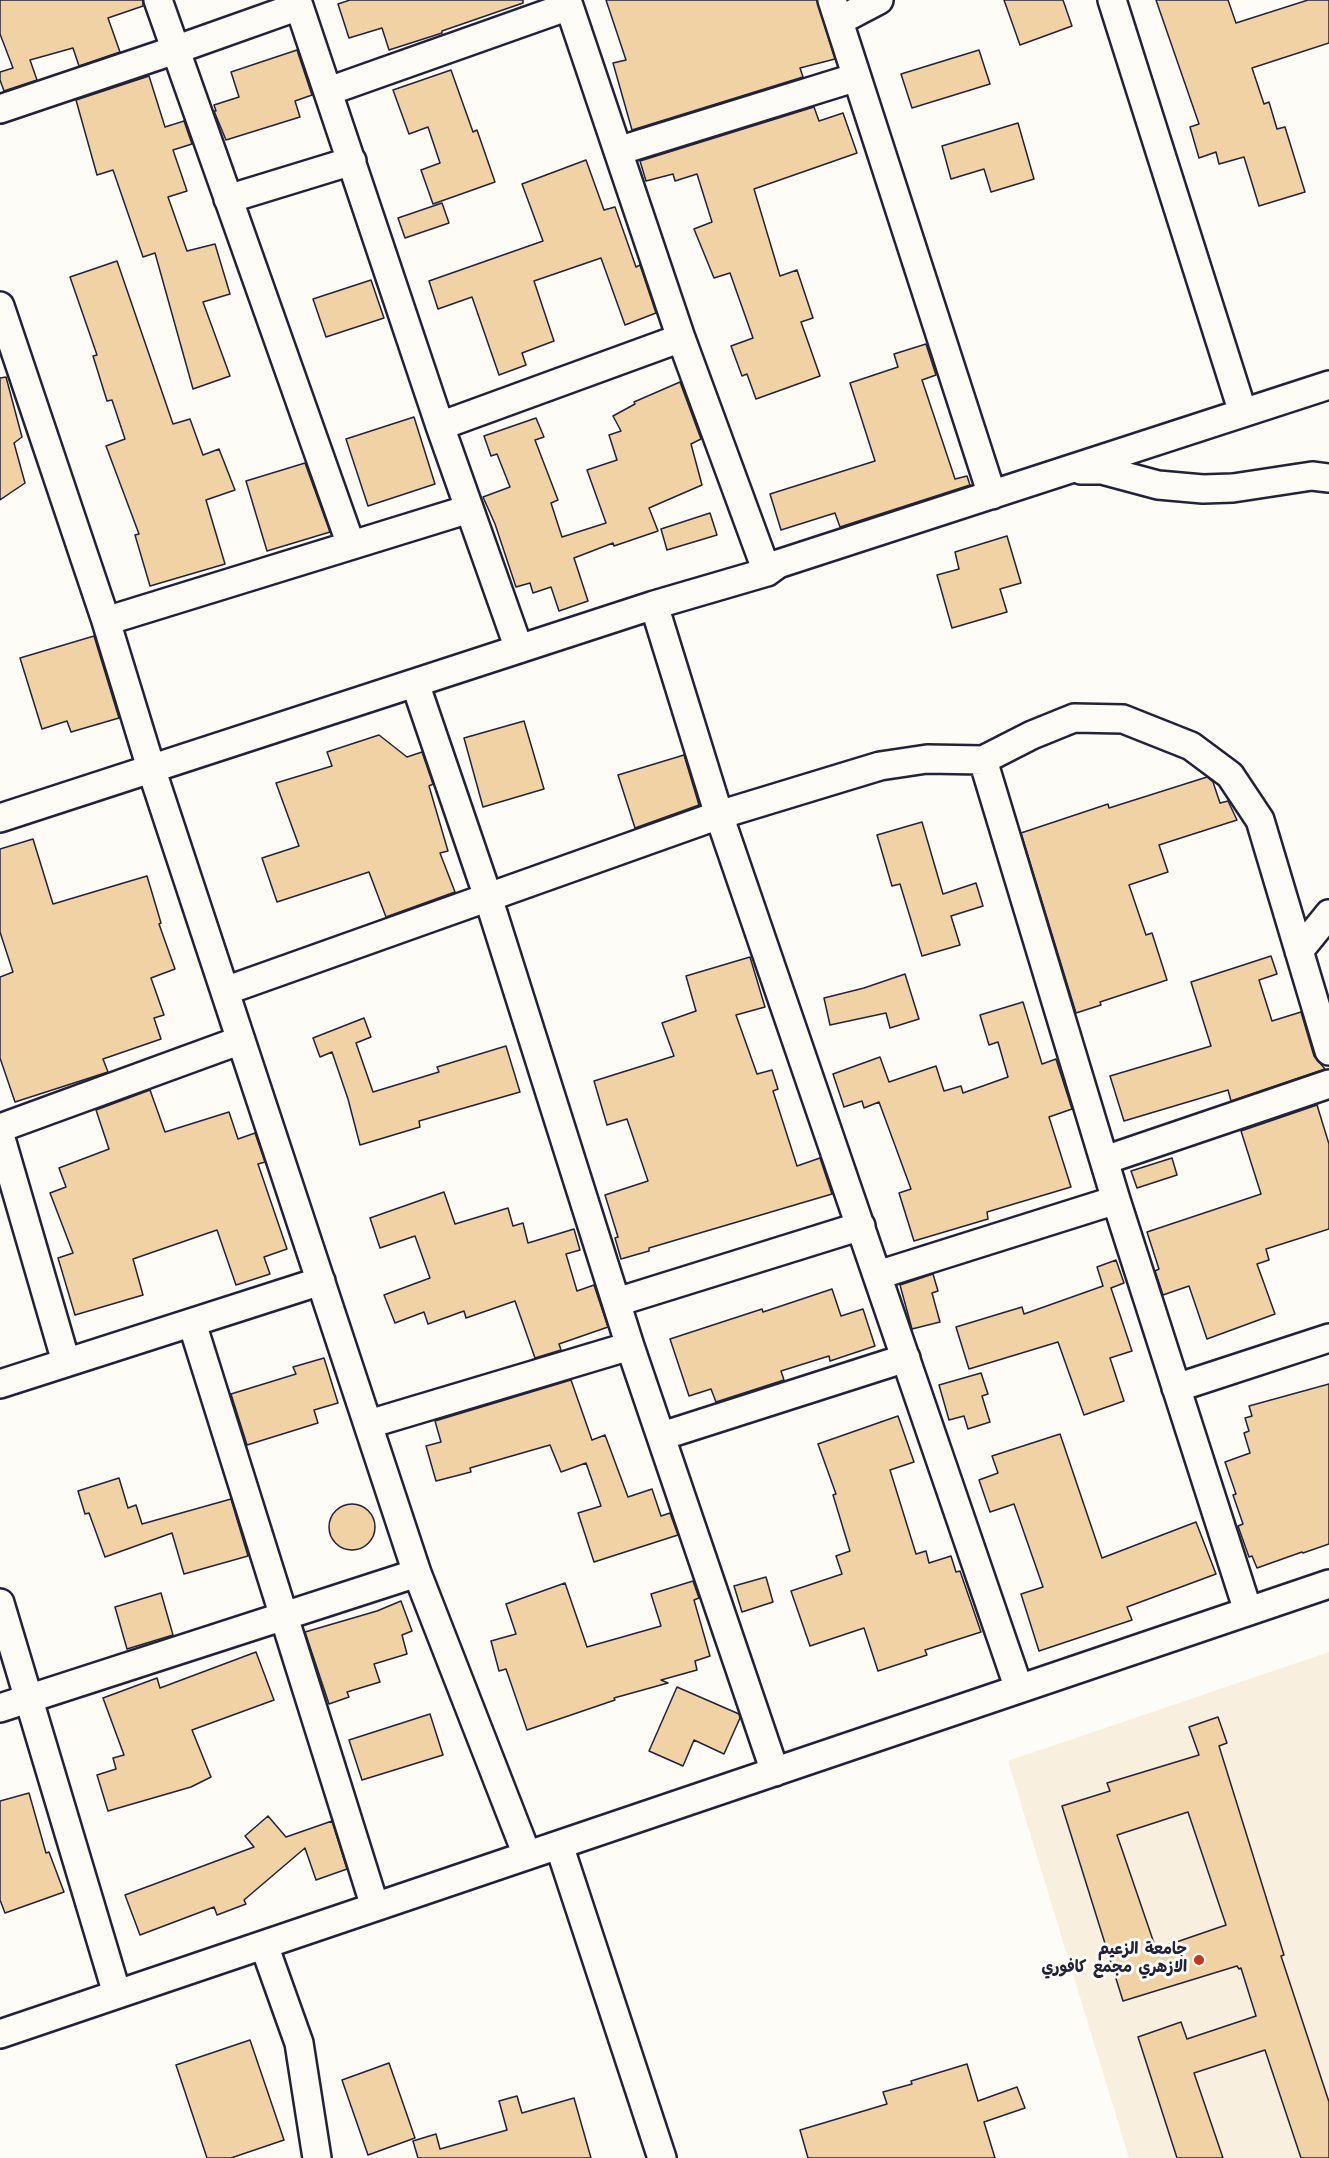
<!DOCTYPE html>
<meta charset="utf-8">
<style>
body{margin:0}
canvas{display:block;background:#fdfcf7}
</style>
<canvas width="1329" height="2158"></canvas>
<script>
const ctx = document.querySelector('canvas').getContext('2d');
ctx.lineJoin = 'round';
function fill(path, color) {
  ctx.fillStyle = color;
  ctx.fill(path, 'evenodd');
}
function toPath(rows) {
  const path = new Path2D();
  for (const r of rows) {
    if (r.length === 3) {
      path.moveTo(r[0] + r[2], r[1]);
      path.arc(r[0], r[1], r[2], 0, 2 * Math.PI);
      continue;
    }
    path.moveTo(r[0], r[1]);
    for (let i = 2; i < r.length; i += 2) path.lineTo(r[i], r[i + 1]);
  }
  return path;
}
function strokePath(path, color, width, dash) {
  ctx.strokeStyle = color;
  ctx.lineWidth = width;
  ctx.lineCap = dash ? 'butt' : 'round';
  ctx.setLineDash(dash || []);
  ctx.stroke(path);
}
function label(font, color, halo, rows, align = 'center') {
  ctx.font = font + ' "Architects Daughter","Playpen Sans Arabic",sans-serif';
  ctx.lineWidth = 6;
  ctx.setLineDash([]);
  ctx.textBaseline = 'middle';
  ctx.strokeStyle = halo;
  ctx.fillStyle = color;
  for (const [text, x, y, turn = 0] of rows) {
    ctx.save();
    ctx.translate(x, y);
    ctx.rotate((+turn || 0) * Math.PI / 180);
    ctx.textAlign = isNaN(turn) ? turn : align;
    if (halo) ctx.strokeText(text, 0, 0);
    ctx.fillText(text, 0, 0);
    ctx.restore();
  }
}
const built = toPath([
 [1329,1652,1329,2158,1129,2158,1008,1761]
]);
const building = toPath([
 [0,0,143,0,143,6,108,18,120,52,79,66,73,48,30,60,37,80,4,91,0,80,0,72,13,68,0,34,0,0],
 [350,0,523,0,523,3,442,31,442,33,389,50,382,28,349,38,338,4,350,0],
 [606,0,817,0,835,59,800,68,803,77,632,130,613,63,626,60,606,0],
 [1004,0,1063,0,1072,26,1020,45,1004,0],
 [1156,0,1228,0,1236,23,1308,0,1329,0,1329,43,1252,68,1264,104,1269,102,1277,129,1285,127,1305,192,1259,206,1244,157,1219,164,1216,152,1199,158,1190,127,1199,124,1156,0],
 [297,50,312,95,295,101,300,117,226,140,214,111,216,111,214,105,239,97,231,72,297,50],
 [979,50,990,84,912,108,901,74,979,50],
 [451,70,473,132,477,130,495,182,433,204,421,170,440,163,428,127,409,134,393,90,451,70],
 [149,76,165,127,184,121,192,144,173,150,187,191,168,197,187,251,215,244,230,294,203,302,230,376,193,389,155,253,143,257,113,170,97,175,76,100,149,76],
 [814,107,819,121,843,113,857,153,754,189,780,276,797,270,813,318,801,322,820,376,756,399,747,374,742,376,731,346,753,338,730,273,714,278,694,229,712,222,697,174,675,181,673,174,646,181,640,161,814,107],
 [1018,123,1034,179,991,192,984,169,951,179,942,146,1018,123],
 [586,160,604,210,615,207,636,267,640,265,656,313,625,325,601,258,534,281,554,341,522,353,526,365,499,375,472,297,438,309,429,281,543,241,522,184,586,160],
 [442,203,449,223,405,238,398,218,442,203],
 [117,261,173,424,190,419,203,455,219,449,235,490,206,500,225,564,150,586,135,535,139,534,106,446,125,439,112,400,107,401,93,356,97,355,70,277,117,261],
 [371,280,384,318,326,337,313,299,371,280],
 [926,344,936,375,922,380,955,479,967,476,970,485,840,527,835,513,781,530,770,494,875,461,850,383,898,367,894,354,926,344],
 [6,377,22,437,14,443,25,483,0,500,0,378,6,377],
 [680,382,701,439,691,444,702,485,649,508,658,531,614,546,613,543,574,558,588,601,559,611,551,587,533,593,530,583,516,587,495,524,483,497,510,487,497,454,491,456,484,436,536,418,544,437,535,440,558,500,551,503,562,537,606,523,587,470,617,460,609,435,621,431,613,416,635,404,634,402,680,382],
 [414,417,435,484,368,506,346,439,414,417],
 [305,463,330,532,267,551,246,481,305,463],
 [710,513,717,535,667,550,661,529,710,513],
 [1007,536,1021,583,1000,589,1007,612,952,628,937,575,959,569,955,552,1007,536],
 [94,636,119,718,71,732,67,721,42,729,20,658,94,636],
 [524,721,544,789,483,807,464,738,524,721],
 [379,735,407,757,422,752,433,784,429,786,448,851,440,853,455,892,386,917,369,872,277,902,262,858,299,846,276,783,332,766,327,752,379,735],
 [684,755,699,805,635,828,618,775,684,755],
 [1207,777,1213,782,1220,803,1228,801,1237,820,1159,845,1168,872,1129,885,1146,935,1152,933,1167,980,1100,1002,1101,1005,1076,1013,1021,833,1108,804,1109,808,1207,777],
 [922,822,943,894,976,883,983,906,951,916,960,945,922,956,900,884,892,886,877,835,922,822],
 [33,839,53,904,147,876,161,923,159,924,175,969,151,978,164,1015,154,1018,161,1039,103,1059,108,1072,15,1102,0,1058,0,977,13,972,0,932,0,849,33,839],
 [1271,956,1277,974,1259,980,1272,1021,1301,1012,1314,1056,1325,1069,1231,1101,1228,1090,1124,1121,1110,1076,1211,1046,1191,982,1271,956],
 [750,957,765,1007,736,1015,757,1074,772,1070,778,1089,773,1091,797,1166,820,1158,832,1194,649,1248,649,1251,621,1259,615,1238,618,1237,605,1195,648,1181,627,1119,607,1125,594,1081,674,1056,662,1023,696,1011,686,976,750,957],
 [905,974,919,1019,890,1028,886,1013,830,1025,824,998,864,988,905,974],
 [1023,1002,1042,1064,1056,1059,1072,1109,1049,1117,1071,1187,987,1212,988,1219,914,1241,899,1193,911,1189,879,1102,864,1108,862,1101,844,1107,833,1074,880,1057,889,1082,936,1066,944,1091,961,1086,963,1093,1008,1077,998,1042,989,1045,980,1015,1023,1002],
 [364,1018,371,1037,356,1043,373,1092,439,1072,437,1067,506,1046,520,1092,419,1121,420,1127,360,1145,348,1099,332,1052,320,1057,313,1038,364,1018],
 [150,1090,165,1132,229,1112,238,1139,255,1133,265,1162,258,1164,287,1249,264,1257,270,1274,236,1285,217,1230,133,1259,143,1295,75,1315,58,1258,73,1253,50,1193,66,1187,59,1168,109,1149,96,1110,150,1090],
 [1317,1105,1329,1144,1329,1229,1266,1249,1269,1260,1257,1264,1275,1314,1207,1339,1189,1286,1163,1295,1155,1271,1159,1269,1147,1232,1261,1194,1241,1131,1317,1105],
 [1172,1158,1177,1175,1137,1188,1131,1171,1172,1158],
 [444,1192,455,1224,508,1208,513,1226,523,1223,528,1243,574,1229,580,1250,566,1254,577,1291,594,1285,608,1327,559,1344,561,1350,535,1358,515,1301,466,1318,464,1311,428,1324,424,1312,395,1323,384,1295,430,1278,415,1236,380,1248,370,1218,444,1192],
 [1116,1260,1124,1283,1111,1288,1132,1351,1110,1358,1124,1401,1084,1415,1058,1342,969,1369,956,1327,1022,1307,1024,1314,1103,1286,1097,1267,1116,1260],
 [933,1274,938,1291,932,1293,940,1322,912,1329,900,1285,933,1274],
 [832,1289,841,1316,863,1309,875,1346,830,1361,829,1356,781,1371,784,1380,716,1402,711,1389,689,1396,670,1339,762,1309,763,1312,832,1289],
 [324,1358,338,1403,314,1410,318,1423,247,1445,231,1394,296,1374,293,1367,324,1358],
 [981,1373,988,1394,982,1396,990,1422,968,1429,964,1416,949,1420,939,1385,981,1373],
 [571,1380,592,1440,605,1435,628,1497,652,1489,661,1516,670,1513,678,1535,594,1562,578,1513,601,1506,586,1463,561,1472,550,1445,470,1468,471,1472,436,1481,426,1446,441,1442,435,1421,571,1380],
 [1329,1384,1329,1544,1303,1553,1302,1552,1257,1568,1252,1556,1249,1557,1238,1526,1243,1524,1233,1495,1236,1494,1225,1462,1250,1453,1244,1433,1249,1431,1245,1418,1252,1416,1249,1406,1329,1384],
 [898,1416,914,1462,890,1470,916,1554,926,1551,929,1563,951,1556,956,1572,960,1571,981,1632,925,1650,927,1655,878,1671,864,1628,810,1646,791,1591,842,1574,836,1556,850,1551,833,1495,836,1494,818,1444,898,1416],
 [1060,1434,1102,1558,1196,1522,1216,1574,1127,1607,1132,1620,1039,1651,1021,1594,1043,1587,1014,1504,990,1512,979,1480,998,1473,992,1456,1060,1434],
 [119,1478,128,1508,136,1505,142,1524,231,1499,248,1556,184,1574,172,1533,105,1557,89,1513,85,1514,78,1491,119,1478],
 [352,1527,23],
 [766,1577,773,1602,742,1612,734,1586,766,1577],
 [693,1581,699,1598,694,1600,710,1656,695,1661,697,1670,661,1680,668,1683,614,1698,615,1700,527,1730,506,1669,499,1671,491,1641,516,1634,506,1604,565,1583,587,1647,661,1626,651,1594,693,1581],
 [161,1593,173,1635,127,1649,115,1607,161,1593],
 [401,1601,412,1631,402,1635,407,1654,374,1664,380,1682,347,1692,349,1697,329,1704,305,1632,377,1611,401,1601],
 [256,1652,274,1700,192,1730,211,1777,191,1787,108,1811,97,1775,116,1769,113,1758,124,1755,103,1698,157,1678,160,1688,256,1652],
 [677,1687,739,1714,740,1718,724,1754,694,1740,683,1766,649,1751,677,1687],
 [430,1714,443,1755,362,1780,349,1740,430,1714],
 [1218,1717,1227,1743,1219,1746,1284,1955,1281,1956,1329,2102,1329,2158,1301,2158,1265,2050,1194,2073,1223,2158,1177,2158,1138,2037,1181,2022,1187,2039,1256,2016,1241,1968,1239,1969,1237,1966,1123,2001,1062,1806,1110,1791,1107,1783,1199,1755,1189,1727,1218,1717],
 [1188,1812,1226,1925,1156,1949,1117,1835,1188,1812],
 [29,1793,46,1853,49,1852,64,1892,5,1913,0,1900,0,1801,29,1793],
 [268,1816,286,1837,332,1821,347,1869,316,1880,305,1848,244,1900,246,1904,217,1915,214,1907,140,1935,125,1895,254,1847,245,1836,268,1816],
 [250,2040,284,2140,231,2158,207,2158,176,2065,250,2040],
 [389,2063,415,2138,368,2155,342,2080,389,2063],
 [967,2064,978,2101,1017,2087,1025,2108,984,2122,995,2158,808,2158,800,2130,887,2104,883,2092,912,2084,911,2081,967,2064],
 [517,2096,522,2113,574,2098,591,2158,418,2158,413,2141,436,2134,440,2149,507,2130,499,2101,517,2096]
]);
const street = toPath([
 [158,0,351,545],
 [567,0,681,338,767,572],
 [832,0,992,495],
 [1112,0,1243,413],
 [839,21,879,0],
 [329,91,569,6],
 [0,109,175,50,299,6,440,426,519,649],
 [618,151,857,77],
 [228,199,352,161],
 [0,306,106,621,151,768,417,1573,527,1855],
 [440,426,681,338],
 [1081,470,1102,470,1158,485,1203,489,1233,488,1312,476,1329,478],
 [654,605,719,815,1019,1689],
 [106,621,469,509],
 [415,683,488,897,630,1346,775,1772],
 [983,760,1116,1200,1248,1611],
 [0,818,654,605,767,572,778,564,1329,385],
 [1299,951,1329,914],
 [225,991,719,815,880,766,927,759,983,760,1032,735,1074,718,1123,719,1191,746,1230,775,1260,820,1329,1051],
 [0,1128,241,1040],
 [0,1135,66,1362],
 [1105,1160,1329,1084],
 [878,1275,1116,1200],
 [617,1302,861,1226],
 [192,1323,375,1907],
 [0,1384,321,1281],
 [1176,1388,1329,1338],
 [369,1424,630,1346],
 [662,1436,906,1358],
 [0,1603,117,1994],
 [0,1708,417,1573],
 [559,1845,662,2158],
 [264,1945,299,2043,317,2158],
 [0,2034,1329,1584]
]);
const markers = [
 [1199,1960,6,"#c8321e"]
];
const poiNames = [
 ["جامعة الزعيم",1187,1951],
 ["الازهري مجمع كافوري",1187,1969]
];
fill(built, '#f9efde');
fill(building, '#f1d2a4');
strokePath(building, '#22223b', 1.5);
strokePath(street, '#22223b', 32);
strokePath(street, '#fdfcf7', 27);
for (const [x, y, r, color] of markers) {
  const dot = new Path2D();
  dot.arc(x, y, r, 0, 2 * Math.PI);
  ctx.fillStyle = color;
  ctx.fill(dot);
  strokePath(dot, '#fdfcf7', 2);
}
label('bold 16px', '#22223b', '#fdfcf7', poiNames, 'right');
</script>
